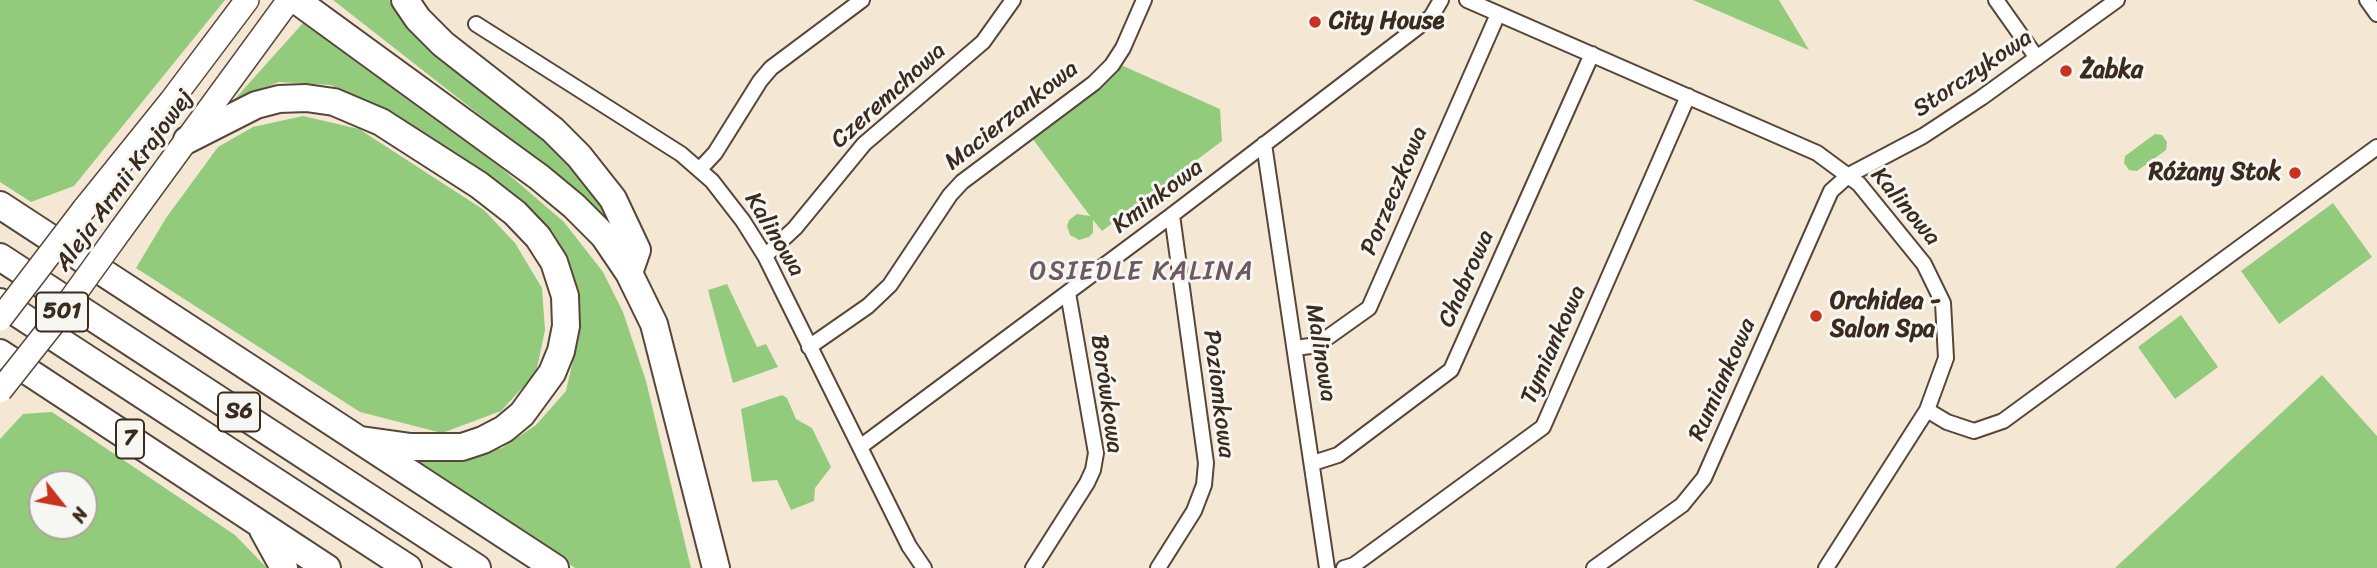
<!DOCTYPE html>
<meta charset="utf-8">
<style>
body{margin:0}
#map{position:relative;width:2377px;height:568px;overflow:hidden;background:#f4e8d5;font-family:Sriracha,sans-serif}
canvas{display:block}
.north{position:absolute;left:28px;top:470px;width:70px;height:70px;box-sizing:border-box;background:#f6f6f2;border:2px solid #aba49d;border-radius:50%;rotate:121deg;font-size:19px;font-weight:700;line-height:28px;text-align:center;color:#3b2a1e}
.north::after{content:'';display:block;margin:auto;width:24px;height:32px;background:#c8321e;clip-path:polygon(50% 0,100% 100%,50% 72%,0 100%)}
</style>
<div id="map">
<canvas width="2377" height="568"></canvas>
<div class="north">N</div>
</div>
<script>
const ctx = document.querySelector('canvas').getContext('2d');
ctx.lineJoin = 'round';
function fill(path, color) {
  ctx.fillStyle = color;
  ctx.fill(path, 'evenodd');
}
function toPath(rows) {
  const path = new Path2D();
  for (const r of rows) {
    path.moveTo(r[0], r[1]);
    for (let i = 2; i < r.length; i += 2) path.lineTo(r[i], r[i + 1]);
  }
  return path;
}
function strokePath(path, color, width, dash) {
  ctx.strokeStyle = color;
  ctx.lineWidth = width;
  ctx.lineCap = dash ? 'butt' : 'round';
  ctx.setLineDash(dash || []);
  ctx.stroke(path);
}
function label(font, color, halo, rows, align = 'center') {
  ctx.font = font + ' Sriracha,sans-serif';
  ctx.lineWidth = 6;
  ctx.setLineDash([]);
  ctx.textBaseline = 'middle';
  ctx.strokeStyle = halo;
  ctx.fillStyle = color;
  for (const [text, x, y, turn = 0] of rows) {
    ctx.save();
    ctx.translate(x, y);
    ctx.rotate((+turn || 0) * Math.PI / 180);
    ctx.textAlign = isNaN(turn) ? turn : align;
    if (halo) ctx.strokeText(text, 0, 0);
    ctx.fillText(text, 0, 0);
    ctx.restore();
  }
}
const green = toPath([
 [0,0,225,0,74,186,31,202,0,182],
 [333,0,389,0,422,41,541,136,590,186,613,225,545,166],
 [1693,0,1779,0,1809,50],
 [303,23,500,167,564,222,603,272,623,312,646,381,691,568,575,568,410,460,464,460,502,448,536,425,566,391,578,338,577,291,556,242,387,112,331,85,279,82,234,100],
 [1121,65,1220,109,1222,141,1102,231,1093,220,1093,233,1089,237,1079,240,1070,235,1067,226,1069,220,1077,214,1090,216,1032,138,1100,87],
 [303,116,359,129,484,210,515,243,542,288,545,330,536,373,501,411,442,433,360,412,136,268,166,218,218,147,253,127],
 [2155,134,2162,135,2167,142,2166,150,2137,171,2129,170,2124,163,2125,156],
 [2333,203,2372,257,2279,324,2241,271],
 [727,284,757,347,766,344,778,367,733,383,708,290],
 [2181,315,2218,367,2175,399,2138,347],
 [2322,375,2377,436,2377,568,2115,568],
 [782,395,787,398,796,419,812,428,831,467,815,488,814,501,791,510,777,480,752,482,741,409],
 [52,412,235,535,267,568,0,568,0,439,23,414],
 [84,484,84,526,42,526,42,484]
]);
const street = toPath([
 [1467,0,1817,153,1859,184,1924,264,1943,303,1946,358,1927,410,1826,568],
 [1996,0,2037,58],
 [2367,0,2377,14],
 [476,24,681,154,712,181,743,221,765,256,909,546,924,568],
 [1264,144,1327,568],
 [700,169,715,153,760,81,771,68,862,0],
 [765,256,795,228,864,144,983,42,1013,0],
 [809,347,868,306,890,285,950,195,962,182,1094,83,1112,65,1123,48,1144,0],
 [1296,348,1317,345,1369,308,1498,14],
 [1927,410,1947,422,1974,431,2003,421,2377,147],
 [860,447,1172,215,1431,17,1441,0],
 [1313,463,1338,455,1451,370,1592,54],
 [1033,568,1087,483,1093,470,1096,453,1068,293],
 [1158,568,1194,511,1204,485,1206,463,1172,215],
 [1344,568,1354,565,1543,427,1688,96],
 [1594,568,1682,505,1704,478,1831,191,1849,175,1923,136,1981,98,2117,0]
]);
const primary = toPath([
 [84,209,171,101,247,0],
 [120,231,289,0]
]);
const highway = toPath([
 [296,0,539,177,574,206,604,236,629,273,654,324,716,568],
 [405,0,418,19,443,44,553,130,579,156,613,199,637,250,629,273],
 [187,140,256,105,279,99,306,98,334,102,381,122,479,185,515,213,538,237,554,262,565,296,566,326,561,351,552,373,522,414,504,429,483,440,462,447,411,447,361,440],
 [0,205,555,568],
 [0,257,477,568],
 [0,302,408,568],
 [0,353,327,568],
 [263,530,284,568]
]);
const primaryBridge = toPath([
 [0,319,84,209],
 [0,391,56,320,120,231]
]);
const markers = [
 [1315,22,7,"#c8321e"],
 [2066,71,7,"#c8321e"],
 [2295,173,7,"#c8321e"],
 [1816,316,7,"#c8321e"]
];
const shields = [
 [62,312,52],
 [239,412,42],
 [130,439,28]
];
const shieldNames = [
 ["501",62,312],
 ["S6",239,412],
 ["7",130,439]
];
const poiNames = [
 ["City House",1329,22],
 ["Żabka",2080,71],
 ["Różany Stok",2281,173,"right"],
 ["Orchidea -",1830,302],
 ["Salon Spa",1830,330]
];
const streetNames = [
 ["Storczykowa",1973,74,-34],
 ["Czeremchowa",889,96,-42],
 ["Macierzankowa",1012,116,-38],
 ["Aleja Armii Krajowej",125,181,-54],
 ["Porzeczkowa",1395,191,-67],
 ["Kminkowa",1158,197,-37],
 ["Kalinowa",1905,207,50],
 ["Kalinowa",774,235,59],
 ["Chabrowa",1467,279,-66],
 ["Tymiankowa",1554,345,-66],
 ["Malinowa",1320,353,81],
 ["Rumiankowa",1723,380,-66],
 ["Borówkowa",1106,394,82],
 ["Poziomkowa",1218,394,83]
];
const neighbourhoodNames = [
 ["OSIEDLE KALINA",1142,272]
];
fill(green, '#93cb7d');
strokePath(street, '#574639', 18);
strokePath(primary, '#574639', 26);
strokePath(highway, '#574639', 30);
strokePath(street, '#fff', 14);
strokePath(primary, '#fff', 23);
strokePath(highway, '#fff', 26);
strokePath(primaryBridge, '#574639', 26, []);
strokePath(primaryBridge, '#fff', 23);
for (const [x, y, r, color] of markers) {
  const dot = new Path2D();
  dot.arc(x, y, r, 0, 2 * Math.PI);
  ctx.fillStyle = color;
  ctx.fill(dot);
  strokePath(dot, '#f6f6f2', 2.5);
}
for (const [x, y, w] of shields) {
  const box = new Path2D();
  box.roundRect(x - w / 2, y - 19.5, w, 39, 5);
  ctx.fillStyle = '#f6f6f2';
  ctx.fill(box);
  strokePath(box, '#3b2a1e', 2);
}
label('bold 23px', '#3b2a1e', null, shieldNames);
label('bold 24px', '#3b2a1e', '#f6f6f2', poiNames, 'left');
label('24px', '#3b2a1e', '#f6f6f2', streetNames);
ctx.letterSpacing = '2px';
label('26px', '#6d5961', '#f6f6f2', neighbourhoodNames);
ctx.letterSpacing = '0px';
</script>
